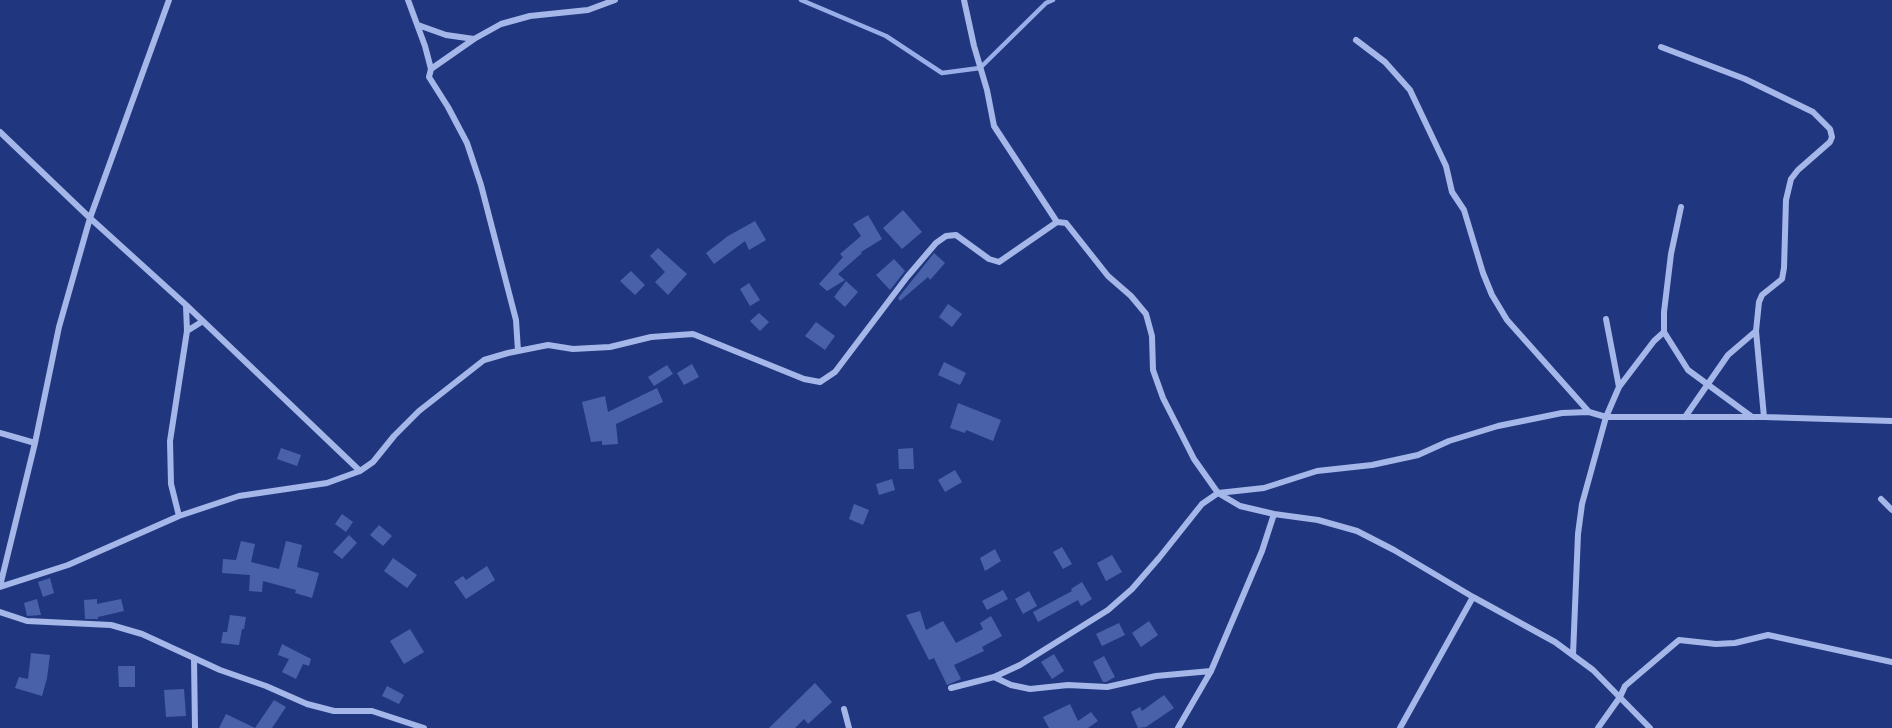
<!DOCTYPE html>
<style>
body{margin:0}
canvas{display:block;background:#203780}
</style>
<canvas width="1892" height="728"></canvas>
<script>
const ctx = document.querySelector('canvas').getContext('2d');
ctx.lineJoin = 'round';
function toPath(rows) {
  const path = new Path2D();
  for (const r of rows) {
    path.moveTo(r[0], r[1]);
    for (let i = 2; i < r.length; i += 2) path.lineTo(r[i], r[i + 1]);
  }
  return path;
}
function strokePath(path, color, width, dash) {
  ctx.strokeStyle = color;
  ctx.lineWidth = width;
  ctx.lineCap = dash ? 'butt' : 'round';
  ctx.setLineDash(dash || []);
  ctx.stroke(path);
}
function fill(path, color) {
  ctx.fillStyle = color;
  ctx.fill(path, 'evenodd');
}
const stream = toPath([
 [801,0,886,36,942,73,980,68,1046,3,1053,0]
]);
const building = toPath([
 [903,210,922,232,902,249,883,228],
 [868,215,882,239,861,252,862,253,838,274,845,280,827,291,819,284,843,257,840,254,861,236,853,224],
 [755,221,766,240,749,250,745,241,714,264,706,253,728,236],
 [658,248,687,274,668,295,655,282,665,272,650,256],
 [934,253,945,263,930,280,928,277,900,301,898,298],
 [894,259,905,271,890,290,876,275],
 [631,271,645,285,635,295,620,281],
 [846,281,858,292,845,307,834,297],
 [749,283,760,300,750,306,740,289],
 [948,304,962,314,952,327,939,317],
 [759,313,769,322,760,331,750,321],
 [816,322,835,336,825,350,805,336],
 [944,362,966,373,960,385,938,375],
 [692,364,699,377,684,385,677,373],
 [667,365,673,374,654,386,648,377],
 [657,388,663,402,616,424,618,444,602,445,602,441,591,442,582,402,605,396,608,412],
 [958,403,1001,420,993,441,966,430,965,433,950,428],
 [281,448,301,455,297,466,277,459],
 [913,448,914,469,899,469,898,449],
 [955,470,962,482,945,492,938,480],
 [892,479,895,490,879,495,876,484],
 [854,504,869,510,863,525,849,519],
 [342,514,353,522,346,532,335,524],
 [379,525,392,536,383,546,370,535],
 [349,535,357,543,342,559,333,552],
 [241,541,255,544,251,562,279,569,286,541,302,545,297,567,319,573,312,598,295,593,296,590,263,581,262,592,249,591,250,575,222,573,223,559,236,560],
 [1062,547,1072,564,1063,569,1053,552],
 [995,549,1001,561,985,571,980,558],
 [1112,555,1122,572,1106,581,1097,563],
 [393,558,417,575,407,588,384,571],
 [487,566,495,580,466,599,454,582,463,576,466,580],
 [50,578,54,593,43,597,38,582],
 [1082,582,1092,599,1081,606,1078,600,1038,622,1033,612,1072,591,1071,589],
 [1003,590,1008,599,987,610,982,601],
 [1029,591,1037,606,1023,614,1015,599],
 [37,599,41,615,27,616,24,603],
 [97,599,97,604,121,599,124,611,98,617,98,619,85,619,84,600],
 [920,611,926,630,943,621,956,643,983,629,980,623,991,616,1002,636,982,647,984,651,954,665,961,679,947,685,934,658,929,660,906,615],
 [230,615,246,617,244,629,242,629,239,645,221,643,223,632,227,632],
 [1149,621,1158,635,1141,647,1132,633],
 [1119,623,1125,635,1102,646,1096,634],
 [410,629,424,652,404,664,390,641],
 [282,644,311,659,309,666,303,664,296,679,282,672,289,659,278,655],
 [31,653,50,655,47,678,42,696,15,688,19,677,28,679],
 [1054,654,1064,671,1052,679,1041,662],
 [1104,656,1115,677,1106,682,1103,682,1093,662],
 [118,666,135,666,135,687,119,687],
 [815,683,832,702,808,724,804,719,795,728,769,728],
 [387,686,404,695,399,704,382,696],
 [184,689,186,716,166,717,164,690],
 [1164,695,1174,708,1146,727,1138,728,1131,712,1140,707,1142,711],
 [274,700,286,707,272,728,255,728],
 [1070,704,1078,721,1091,712,1098,721,1088,728,1049,728,1043,717],
 [226,714,255,728,219,728]
]);
const street = toPath([
 [408,0,425,46,431,69,429,77,448,107,467,143,481,185,516,320,518,351],
 [964,0,974,46,987,90,994,126,1057,222],
 [418,25,446,35,474,39],
 [1356,40,1385,62,1410,90,1446,166,1452,192,1464,210,1483,273,1492,295,1507,320,1589,412],
 [1661,47,1745,79,1813,112,1830,129,1832,137,1830,142,1798,170,1791,179,1786,200,1784,268,1782,279,1762,295,1759,302,1756,331,1764,417],
 [431,69,474,39,501,24,530,16,588,10,615,0],
 [0,132,90,218,186,305,360,471],
 [1681,207,1671,254,1664,312,1664,332,1688,370,1752,417],
 [187,331,203,321],
 [1619,387,1654,341,1664,332],
 [1685,417,1728,355,1756,331],
 [0,433,35,443],
 [1881,499,1892,510],
 [179,516,171,484,170,441,187,331,186,306],
 [0,586,35,443,59,327,90,218,169,0],
 [0,587,68,565,179,516,239,496,327,483,360,471,373,462,394,436,419,411,484,360,508,353,548,345,573,349,610,347,651,337,693,334,804,379,820,382,835,372,907,277,936,243,946,236,956,235,989,259,999,262,1057,222,1066,223,1108,276,1131,296,1146,314,1152,336,1153,370,1163,398,1194,459,1218,493,1240,506,1274,514,1318,520,1357,531,1394,550,1473,597,1555,642,1593,670,1650,728],
 [0,612,27,621,111,625,142,634,220,670,266,686,307,704,334,711,372,711,424,728],
 [1573,655,1578,534,1582,504,1606,417,1619,387,1606,319],
 [194,658,195,728],
 [994,677,1011,685,1030,689,1068,685,1107,687,1156,676,1211,671],
 [951,688,994,677,1020,665,1108,610,1132,589,1159,558,1202,504,1218,493,1264,488,1317,471,1372,465,1418,455,1449,441,1498,426,1562,413,1589,412,1606,417,1764,417,1892,421],
 [844,709,849,728],
 [1178,728,1211,671,1262,551,1274,514],
 [1400,728,1473,597],
 [1598,728,1620,697,1625,686,1679,640,1716,644,1735,643,1768,635,1892,662]
]);
strokePath(stream, '#99aee9', 4.5);
fill(building, '#4961a9');
strokePath(street, '#a5b6e8', 6);
</script>
